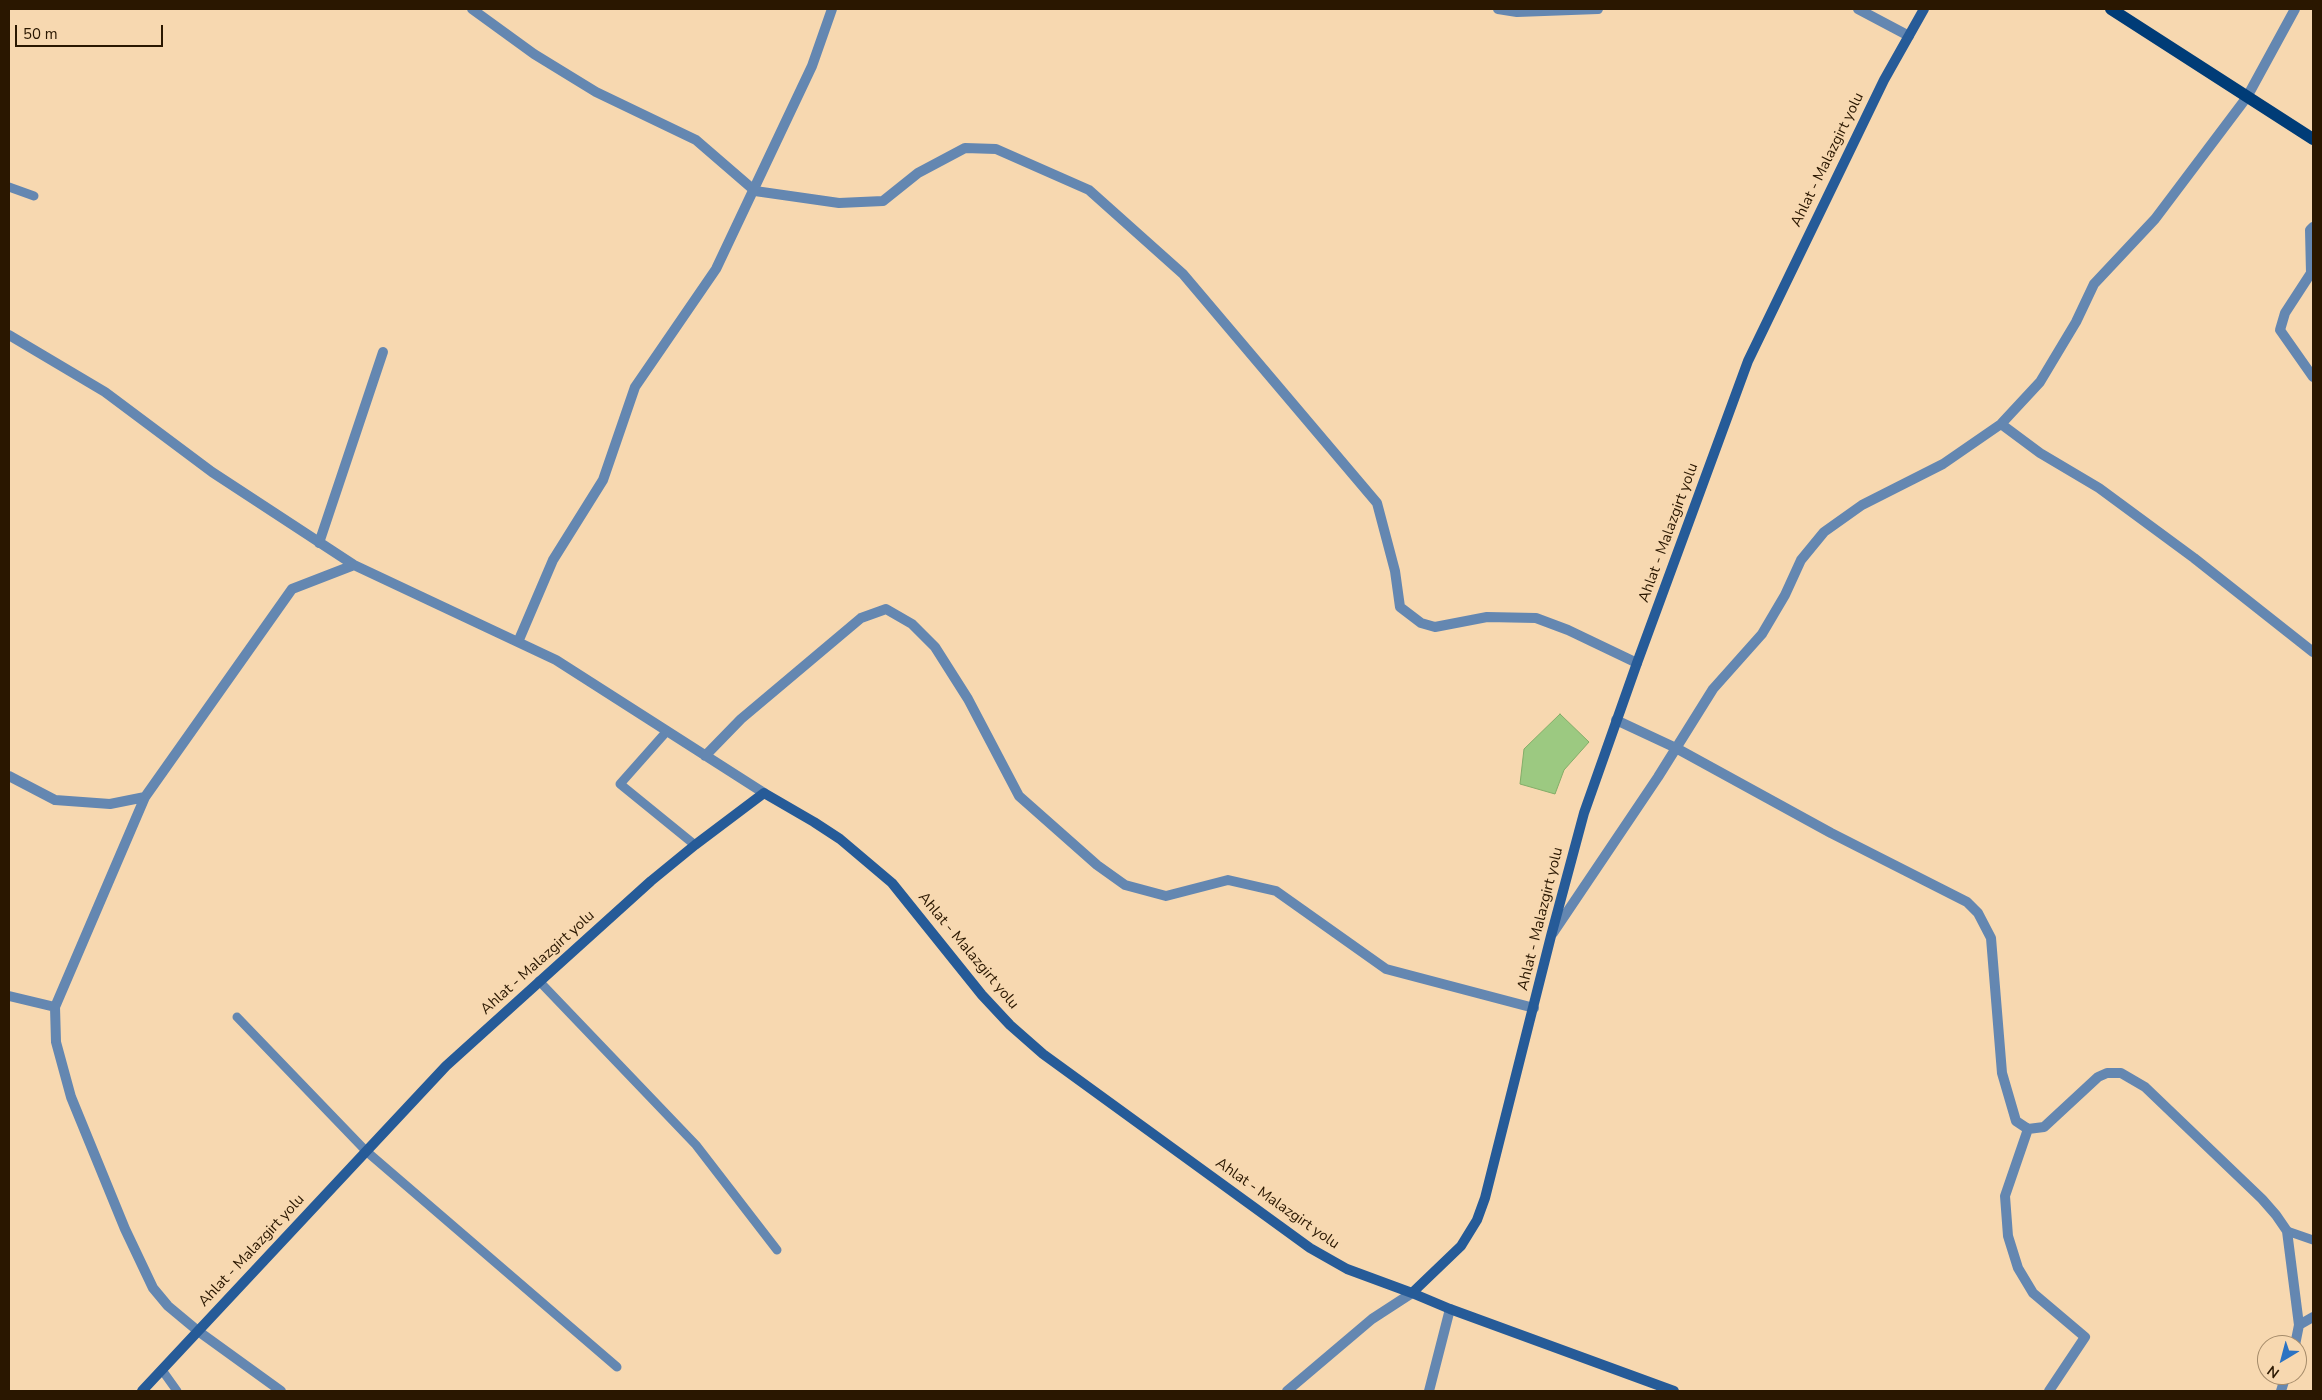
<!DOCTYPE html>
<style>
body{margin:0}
#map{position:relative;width:2322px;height:1400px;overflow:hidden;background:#f7d8b0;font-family:"Nunito Sans",sans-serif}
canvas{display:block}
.frame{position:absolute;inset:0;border:10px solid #2a1700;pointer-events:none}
.north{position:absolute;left:2257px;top:1335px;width:50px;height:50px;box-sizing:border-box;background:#f7d8b0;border:1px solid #a58b6a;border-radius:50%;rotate:217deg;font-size:14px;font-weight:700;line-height:20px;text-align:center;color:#2a1700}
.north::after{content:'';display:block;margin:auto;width:18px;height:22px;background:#2b73c3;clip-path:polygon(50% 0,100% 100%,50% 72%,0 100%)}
.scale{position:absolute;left:15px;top:25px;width:148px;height:22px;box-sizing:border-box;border:2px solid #2a1700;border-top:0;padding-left:6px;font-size:15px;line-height:18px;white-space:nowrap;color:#2a1700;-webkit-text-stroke:4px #f7d8b0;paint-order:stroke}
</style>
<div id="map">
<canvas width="2322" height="1400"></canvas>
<div class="frame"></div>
<div class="north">N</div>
<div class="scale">50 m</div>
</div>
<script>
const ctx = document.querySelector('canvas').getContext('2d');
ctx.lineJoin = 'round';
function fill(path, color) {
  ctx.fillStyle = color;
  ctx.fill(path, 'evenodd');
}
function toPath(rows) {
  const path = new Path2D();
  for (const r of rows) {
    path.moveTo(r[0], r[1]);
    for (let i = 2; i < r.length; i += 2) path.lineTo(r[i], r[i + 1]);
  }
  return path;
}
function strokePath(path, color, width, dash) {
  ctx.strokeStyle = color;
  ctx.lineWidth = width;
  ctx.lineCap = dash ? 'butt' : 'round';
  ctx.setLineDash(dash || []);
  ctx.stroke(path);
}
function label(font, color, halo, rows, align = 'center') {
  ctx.font = font + ' "Nunito Sans",sans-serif';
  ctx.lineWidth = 4;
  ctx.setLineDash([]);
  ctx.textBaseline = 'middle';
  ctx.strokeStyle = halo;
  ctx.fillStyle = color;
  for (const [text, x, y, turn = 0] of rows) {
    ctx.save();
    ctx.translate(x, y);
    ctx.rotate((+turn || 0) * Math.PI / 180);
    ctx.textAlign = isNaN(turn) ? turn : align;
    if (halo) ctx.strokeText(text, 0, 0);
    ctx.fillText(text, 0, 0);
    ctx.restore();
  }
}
const building = toPath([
 [1560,714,1589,742,1564,770,1555,794,1520,784,1524,749,1560,714]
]);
const lane = toPath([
 [9,187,34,196],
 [667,731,620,784,695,845],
 [539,981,696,1145,777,1250],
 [237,1017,366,1151,617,1367],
 [2287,1231,2313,1240],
 [162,1370,177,1391]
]);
const street = toPath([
 [472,9,534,54,596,92,696,140,755,191,839,203,883,201,918,173,965,148,996,149,1089,190,1183,274,1377,503,1395,571,1400,607,1421,623,1435,627,1487,617,1536,618,1568,630,1637,663],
 [1498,9,1517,12,1598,9],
 [1858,9,1909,36],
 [2313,227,2310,230,2311,273,2285,313,2280,330,2313,377],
 [9,335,105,392,212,472,354,565,556,660,764,793],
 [2001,424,2040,453,2099,488,2194,558,2313,652],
 [319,543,383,352],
 [518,642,553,560,603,480,635,387,716,269,812,66,832,9],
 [1616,720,1676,748,1831,833,1967,902,1978,913,1991,938,2002,1073,2016,1121,2028,1129,2044,1127,2098,1077,2107,1073,2121,1073,2145,1087,2262,1199,2276,1215,2287,1231,2299,1325,2295,1345],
 [705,756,741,719,861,618,886,609,912,624,935,647,968,699,1019,796,1097,865,1125,885,1166,896,1228,880,1276,891,1386,969,1534,1008],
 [9,776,55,800,110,804,145,797],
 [1553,933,1658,777,1713,689,1762,634,1785,595,1801,560,1824,532,1862,505,1943,464,2001,424,2040,382,2076,322,2094,284,2155,219,2247,97,2295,9],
 [9,996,55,1007,145,797,292,589,354,565],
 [55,1007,56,1042,71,1097,125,1229,153,1288,168,1306,198,1331,281,1391],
 [2028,1129,2005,1196,2008,1236,2018,1268,2033,1293,2085,1337,2049,1391],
 [2299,1325,2313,1317],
 [1287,1391,1372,1319,1412,1293],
 [1429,1391,1450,1309],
 [2281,1391,2286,1375]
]);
const secondary = toPath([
 [1412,1293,1450,1309,1674,1391],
 [142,1391,446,1066,651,881,695,845,764,793,814,822,840,839,892,883,982,995,1010,1025,1043,1054,1310,1248,1347,1269,1412,1293,1461,1246,1477,1220,1485,1198,1551,936,1584,813,1637,663,1748,361,1884,80,1924,9]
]);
const primary = toPath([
 [2111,9,2313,139]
]);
const streetNames = [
 ["Ahlat - Malazgirt yolu",1828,160,-64],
 ["Ahlat - Malazgirt yolu",1669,533,-70],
 ["Ahlat - Malazgirt yolu",1541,919,-76],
 ["Ahlat - Malazgirt yolu",968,951,50],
 ["Ahlat - Malazgirt yolu",538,963,-42],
 ["Ahlat - Malazgirt yolu",1277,1204,35],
 ["Ahlat - Malazgirt yolu",252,1251,-47]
];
fill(building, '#9cc981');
strokePath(building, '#83ad68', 1);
strokePath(lane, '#6487b1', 9);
strokePath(street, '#6487b1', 10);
strokePath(secondary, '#265b98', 10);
strokePath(primary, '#003c77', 12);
label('15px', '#2a1700', '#f7d8b0', streetNames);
</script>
